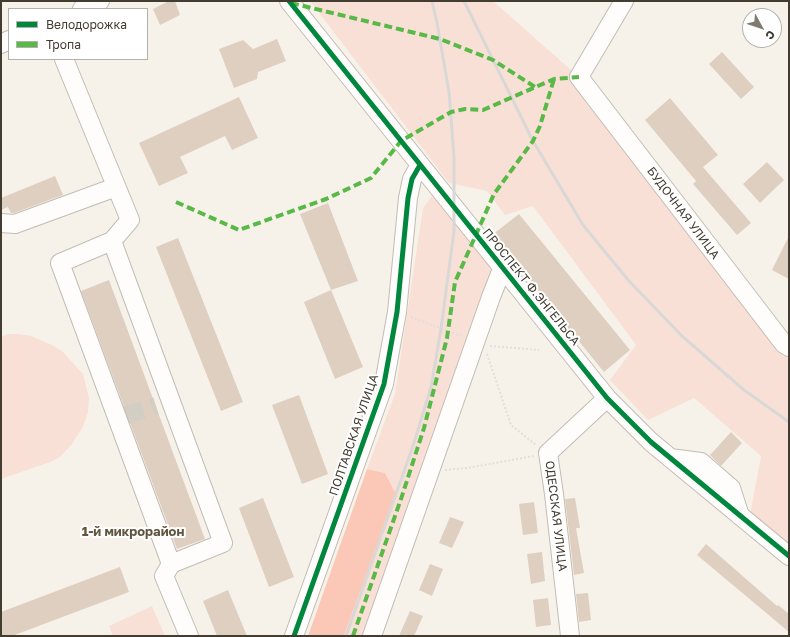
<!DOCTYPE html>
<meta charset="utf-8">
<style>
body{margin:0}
#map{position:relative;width:790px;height:637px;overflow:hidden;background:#f7f2e9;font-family:"Golos Text",sans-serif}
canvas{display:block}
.frame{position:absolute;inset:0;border:2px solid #423c31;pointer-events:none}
.legend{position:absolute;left:8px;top:8px;width:140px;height:52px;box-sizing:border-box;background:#fff;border:1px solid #b3b1ad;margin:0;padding:5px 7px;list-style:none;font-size:12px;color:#423c31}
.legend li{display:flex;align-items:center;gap:8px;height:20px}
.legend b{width:20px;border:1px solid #b3b1ad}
.north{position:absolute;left:742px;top:8px;width:40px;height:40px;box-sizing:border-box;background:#fff;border:1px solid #b3b1ad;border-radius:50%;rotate:130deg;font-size:11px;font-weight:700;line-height:16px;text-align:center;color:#423c31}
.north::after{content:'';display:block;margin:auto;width:14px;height:18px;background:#817c71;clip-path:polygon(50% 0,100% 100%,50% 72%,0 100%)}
</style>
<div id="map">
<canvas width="790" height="637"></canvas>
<div class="frame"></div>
<ul class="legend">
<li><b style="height:5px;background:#00873e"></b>Велодорожка</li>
<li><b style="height:5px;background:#58b947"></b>Тропа</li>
</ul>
<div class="north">С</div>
</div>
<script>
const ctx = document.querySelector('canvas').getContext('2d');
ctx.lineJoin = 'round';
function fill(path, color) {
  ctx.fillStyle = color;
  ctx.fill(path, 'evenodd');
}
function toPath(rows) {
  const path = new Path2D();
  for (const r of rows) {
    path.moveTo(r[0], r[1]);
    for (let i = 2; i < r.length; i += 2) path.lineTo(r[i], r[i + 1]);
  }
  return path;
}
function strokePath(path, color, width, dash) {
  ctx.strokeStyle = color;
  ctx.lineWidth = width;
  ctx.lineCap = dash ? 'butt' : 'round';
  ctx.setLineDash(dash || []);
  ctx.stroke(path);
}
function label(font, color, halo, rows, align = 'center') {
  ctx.font = font + ' "Golos Text",sans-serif';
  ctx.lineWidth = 4;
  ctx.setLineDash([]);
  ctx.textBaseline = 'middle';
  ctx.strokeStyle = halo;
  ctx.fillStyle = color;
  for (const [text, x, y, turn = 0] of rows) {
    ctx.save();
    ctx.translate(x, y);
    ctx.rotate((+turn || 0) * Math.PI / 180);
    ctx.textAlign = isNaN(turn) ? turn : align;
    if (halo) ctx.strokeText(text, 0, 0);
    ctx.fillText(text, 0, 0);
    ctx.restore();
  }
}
const green = toPath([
 [310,1,493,1,579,77,789,344,789,549,750,515,761,456,694,398,648,420,610,380,636,345,533,206,505,215,487,191,449,183],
 [432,196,447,208,479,247,491,268,491,281,365,636,344,636,396,494,385,473,367,469,395,394,423,208],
 [8,334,18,334,31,336,52,345,62,351,83,374,89,398,88,412,83,427,72,444,60,457,50,462,1,479,1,337],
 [152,606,165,636,113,636,109,626]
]);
const forest = toPath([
 [367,469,385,473,396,494,344,636,308,636]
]);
const building = toPath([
 [169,1,175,1,180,15,160,25,153,9],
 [277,39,286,61,258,72,257,79,234,88,219,49,243,40,253,49],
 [722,52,754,87,741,99,709,64],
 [239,97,258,138,232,150,225,136,180,157,188,173,159,186,139,143],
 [670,98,718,155,703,167,751,223,737,235,693,184,696,181,645,120],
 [767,162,784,180,760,203,743,184],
 [55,176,63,195,14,213,11,213,8,207,1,210,1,198],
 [328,203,358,281,331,290,300,214],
 [519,214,630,350,604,372,492,235],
 [789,236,789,279,772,270],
 [178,238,243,402,221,411,156,247],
 [109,280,205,539,177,549,81,291],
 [331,290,363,367,335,379,304,302],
 [299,395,328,474,302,484,272,405],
 [731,432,742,443,721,466,710,455],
 [263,498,294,577,269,587,239,508],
 [575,498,580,528,576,528,584,573,574,575,565,499],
 [534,502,538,533,523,535,519,504],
 [450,517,464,522,452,548,439,543],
 [706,544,777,606,778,605,789,614,789,632,697,555],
 [542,552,545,581,531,584,527,554],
 [430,564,443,569,432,596,419,590],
 [120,567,129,592,12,636,1,636,1,612],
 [228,590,247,636,217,636,203,601],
 [588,593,591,620,579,622,576,594],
 [548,598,551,625,536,627,533,600],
 [410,611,423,616,414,636,399,636]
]);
const minorTunnel = toPath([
 [126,415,156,406]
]);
const path = toPath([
 [411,317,461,336],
 [490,346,539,350],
 [487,354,511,425,536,445],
 [445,470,467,468,534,456]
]);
const minor = toPath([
 [289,1,607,398,651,442,789,556],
 [624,1,579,77,784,344,789,347],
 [82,9,100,1],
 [1,44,9,40],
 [64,59,130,220,112,241,223,543,171,564,164,576,189,636],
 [1,223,15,224,116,187],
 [112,241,60,263,171,564],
 [670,458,701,462,731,488,740,516],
 [294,636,384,384,397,312,408,198,412,179,420,165],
 [372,636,491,297,502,269],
 [570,636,554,494,548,453,607,398]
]);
const rail = toPath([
 [464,1,533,141,583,225,629,281,682,336,744,390,789,422],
 [346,636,414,443,431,387,441,329,454,231,454,157,449,92,437,23,432,1]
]);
const quiet = toPath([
 [291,3,440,39,493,60,535,87],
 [176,202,239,230,326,199,371,178,401,141,451,112,465,109,483,110,554,79,579,77],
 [353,636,401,499,424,428,447,338,455,282,494,194,533,141,540,126,554,79]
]);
const cycleway = toPath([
 [289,1,607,398,651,442,789,556],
 [294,636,384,384,397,312,408,198,412,179,420,165]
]);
const streetNames = [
 ["БУДОЧНАЯ УЛИЦА",683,213,53],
 ["ПРОСПЕКТ Ф.ЭНГЕЛЬСА",531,287,51],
 ["ПОЛТАВСКАЯ УЛИЦА",354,435,-71],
 ["ОДЕССКАЯ УЛИЦА",556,516,83]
];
const neighbourhoodNames = [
 ["1-й микрорайон",133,532]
];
fill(green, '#f8e0d6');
fill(forest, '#fbc8b8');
fill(building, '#dfcfc1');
strokePath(minorTunnel, '#d3cec4', 18, [18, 9]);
strokePath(minor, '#c2bdb4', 20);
strokePath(path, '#e1dfdc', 2, [2, 2]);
strokePath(minor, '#fefdfc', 18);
strokePath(rail, '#dad8d6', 3);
strokePath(quiet, '#58b947', 4, [8, 4]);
strokePath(cycleway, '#00873e', 5);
label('12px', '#423c31', '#fff', streetNames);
label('bold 13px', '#63563e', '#fff', neighbourhoodNames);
</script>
